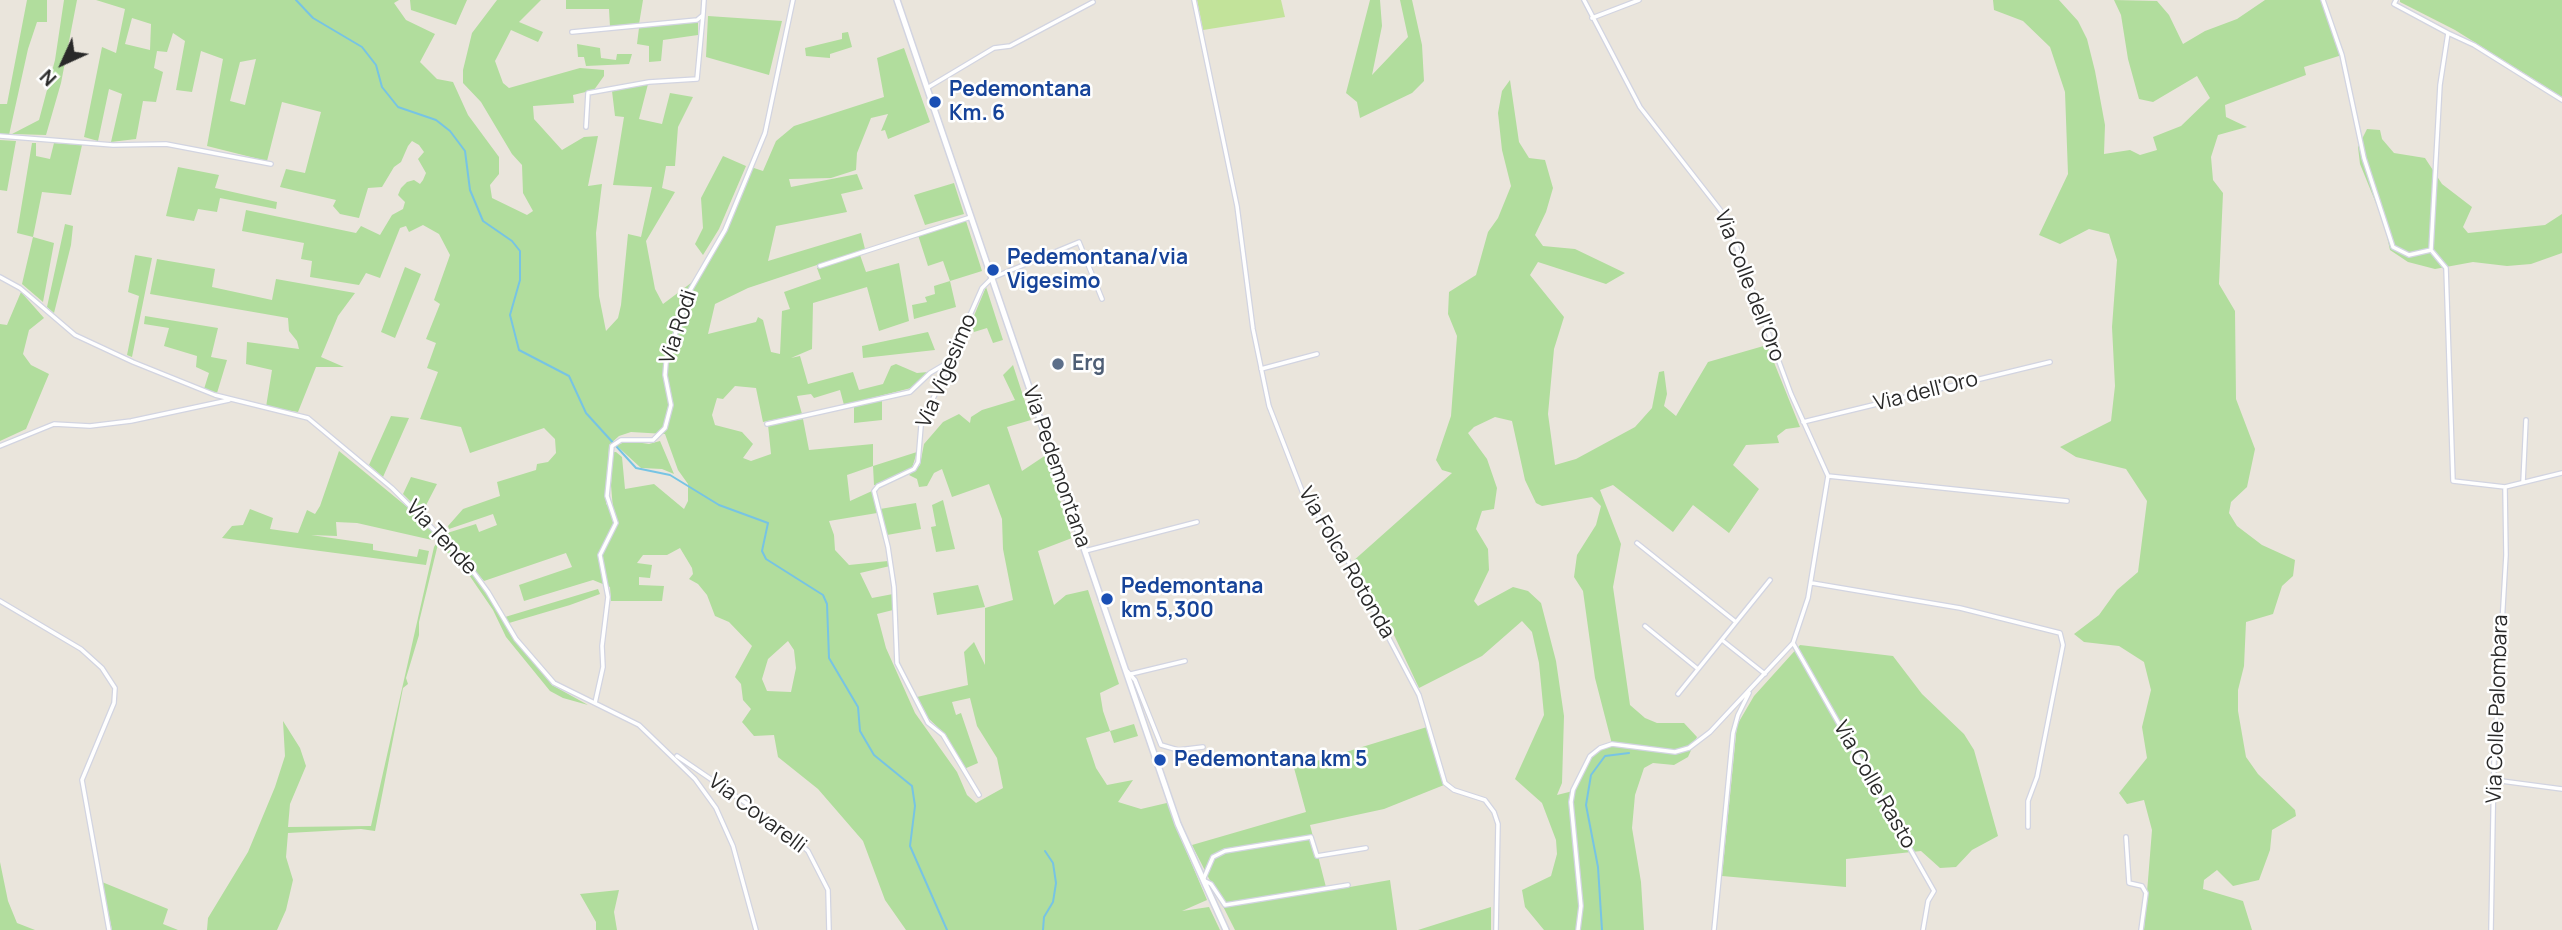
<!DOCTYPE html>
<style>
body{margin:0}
#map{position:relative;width:2562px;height:930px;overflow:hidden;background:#eae5dc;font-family:Manrope,sans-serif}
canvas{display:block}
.north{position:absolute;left:28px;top:28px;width:70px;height:70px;-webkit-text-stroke:5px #fff;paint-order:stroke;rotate:225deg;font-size:19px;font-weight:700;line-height:28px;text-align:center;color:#292929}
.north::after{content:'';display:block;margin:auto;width:24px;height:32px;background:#292929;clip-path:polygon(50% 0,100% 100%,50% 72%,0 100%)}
</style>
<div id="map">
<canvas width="2562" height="930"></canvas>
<div class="north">N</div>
</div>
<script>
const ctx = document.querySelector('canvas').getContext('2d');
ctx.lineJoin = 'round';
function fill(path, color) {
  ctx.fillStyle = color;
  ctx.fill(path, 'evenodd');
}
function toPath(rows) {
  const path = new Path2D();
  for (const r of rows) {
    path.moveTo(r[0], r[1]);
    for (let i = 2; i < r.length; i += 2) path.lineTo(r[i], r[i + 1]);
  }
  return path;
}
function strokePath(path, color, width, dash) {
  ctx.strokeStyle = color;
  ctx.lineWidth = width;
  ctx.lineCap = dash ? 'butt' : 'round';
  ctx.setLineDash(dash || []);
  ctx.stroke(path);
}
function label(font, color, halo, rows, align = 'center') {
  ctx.font = font + ' Manrope,sans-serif';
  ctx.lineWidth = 5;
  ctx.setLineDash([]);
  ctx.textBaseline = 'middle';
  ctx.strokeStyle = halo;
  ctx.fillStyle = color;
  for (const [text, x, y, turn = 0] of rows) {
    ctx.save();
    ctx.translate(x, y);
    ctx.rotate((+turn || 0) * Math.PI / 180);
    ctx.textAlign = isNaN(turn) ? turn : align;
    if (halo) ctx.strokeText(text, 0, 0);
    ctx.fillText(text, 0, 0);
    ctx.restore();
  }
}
const green = toPath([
 [27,0,47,0,47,22,37,22,28,49,9,135,0,134,0,104,7,104],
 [64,0,77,0,61,83,46,135,12,134,39,120,55,60],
 [96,0,399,0,394,3,406,20,435,34,420,62,437,79,453,82,468,115,499,157,499,174,490,185,492,198,527,215,533,211,523,193,522,165,512,154,481,102,463,83,463,70,472,33,497,0,541,0,519,22,543,32,538,42,511,30,495,61,503,83,509,88,580,68,604,70,604,76,594,90,573,95,574,103,533,106,534,119,562,150,584,137,598,136,588,186,602,184,596,233,599,296,606,331,618,318,621,305,628,234,641,237,652,187,613,185,624,117,615,116,612,91,648,84,639,119,662,124,670,93,693,97,678,127,675,166,666,166,662,188,675,192,646,241,655,289,663,304,695,280,725,230,751,167,763,171,776,141,794,126,884,97,877,58,904,48,930,122,888,139,885,130,881,131,888,114,871,118,857,153,856,170,831,178,789,179,791,187,857,174,863,189,841,194,847,212,776,226,768,261,861,233,865,249,748,288,715,304,708,334,756,322,758,317,763,320,771,352,780,354,782,311,790,309,784,292,821,279,817,268,860,255,866,272,899,263,909,321,879,331,867,287,813,303,812,349,791,358,800,356,808,384,853,372,859,390,883,384,891,366,896,364,917,373,928,372,911,388,844,405,840,390,814,398,811,394,797,396,802,414,763,422,756,388,735,386,723,399,717,398,712,415,715,425,742,432,753,444,743,458,751,461,771,454,768,425,803,419,809,450,873,444,873,466,917,452,912,468,877,485,874,485,873,466,847,475,850,501,872,491,877,513,829,521,834,535,835,550,849,565,888,561,890,566,860,573,872,598,893,594,893,610,877,614,886,648,915,713,957,772,967,795,976,803,1003,788,997,758,977,726,970,698,952,702,956,715,961,713,978,763,964,769,946,735,927,717,917,697,968,685,964,652,974,642,985,665,985,608,1013,600,1003,549,1002,519,989,484,952,497,942,469,934,473,927,486,919,487,917,479,909,475,920,465,924,444,943,422,959,414,970,423,971,417,982,410,1015,400,1003,375,1013,365,1031,420,1007,427,1022,471,1046,455,1072,538,1038,551,1054,605,1066,595,1088,590,1119,684,1100,693,1103,711,1110,731,1134,724,1138,736,1114,743,1110,731,1086,738,1096,768,1107,785,1133,780,1118,802,1141,809,1171,802,1178,824,1176,827,1207,900,1182,911,1209,907,1220,930,906,930,885,900,863,841,818,789,778,757,774,735,754,736,742,722,751,709,743,700,741,684,735,677,752,646,729,622,715,616,707,595,698,584,689,579,693,574,692,568,680,548,667,555,643,555,637,563,652,565,650,578,639,577,639,585,664,586,662,601,611,601,610,587,593,580,524,601,519,585,572,567,566,553,484,581,444,534,476,524,479,532,497,525,493,514,449,529,448,526,463,509,500,496,497,482,536,470,537,464,548,462,556,453,555,439,544,428,470,453,461,427,420,419,438,372,427,368,436,343,426,339,440,304,434,300,450,255,439,234,423,225,409,232,406,226,400,228,380,278,366,273,359,285,310,277,312,261,301,259,304,243,242,231,246,210,356,233,361,226,380,235,392,215,403,209,405,202,398,195,401,188,407,182,414,180,420,184,423,180,426,173,418,159,424,152,419,145,412,141,408,146,401,162,394,167,382,187,368,188,359,218,340,214,333,206,336,200,280,187,286,169,305,173,321,112,282,102,267,161,207,146,223,59,201,51,192,92,176,90,185,41,173,33,167,52,157,51,154,68,163,72,156,102,143,101,136,139,111,142,122,94,109,89,98,141,84,137,102,47,116,53,125,9],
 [132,18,151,24,150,50,125,44],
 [256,59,245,105,230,101,240,62],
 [631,432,665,434,678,470,688,484,688,501,684,509,654,484,625,489,622,457,616,452,613,452,611,485,613,509,606,504,609,445,619,436],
 [788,641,794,650,796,668,791,692,767,691,762,679,768,659],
 [410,0,467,0,456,25,411,10],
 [566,0,643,0,639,24,610,27,609,9,566,9],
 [1370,0,1380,0,1382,26,1372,75,1408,37,1400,0,1412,0,1422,45,1424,81,1412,93,1360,118,1357,102,1346,93],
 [1993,0,2059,0,2078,21,2087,39,2095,71,2105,125,2104,154,2130,150,2140,155,2157,150,2153,137,2181,126,2210,98,2197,76,2153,102,2139,99,2128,59,2121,15,2114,0,2157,1,2169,15,2183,44,2205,31,2237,19,2265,0,2323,0,2342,55,2304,67,2306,75,2225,105,2226,117,2247,127,2218,135,2211,157,2213,180,2223,193,2219,284,2235,311,2236,399,2255,449,2247,487,2231,502,2229,513,2237,526,2262,545,2295,560,2293,576,2282,586,2273,614,2246,622,2244,666,2238,690,2238,711,2246,757,2258,774,2295,810,2296,816,2272,830,2270,850,2259,880,2233,886,2217,870,2204,880,2203,889,2243,901,2252,930,2144,930,2152,830,2144,800,2127,804,2119,793,2147,758,2142,727,2151,690,2144,662,2119,646,2084,642,2074,634,2099,615,2117,590,2138,572,2147,501,2126,469,2076,457,2060,447,2111,421,2115,386,2112,327,2117,260,2109,234,2089,229,2060,244,2039,235,2068,174,2065,92,2050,47,2023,21,1994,10],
 [2400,0,2562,0,2562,97,2455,30,2400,2],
 [708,16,782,21,769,75,706,57],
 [698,21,698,35,663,40,661,61,649,62,649,46,637,44,639,28],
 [848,32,852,47,830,54,830,58,806,56,805,48,842,39,842,33],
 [577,44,600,48,601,58,616,60,617,54,632,54,629,64,586,66,584,57,578,57],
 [1510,80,1519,142,1529,158,1545,160,1553,188,1546,212,1535,235,1543,246,1575,249,1625,273,1606,284,1538,262,1530,275,1564,317,1554,349,1548,414,1555,465,1576,459,1635,427,1652,408,1659,372,1664,371,1667,394,1664,406,1676,416,1708,362,1767,345,1800,427,1786,429,1777,436,1779,443,1746,445,1733,465,1759,489,1729,533,1693,505,1673,532,1613,485,1600,490,1621,544,1613,587,1630,705,1645,718,1657,723,1684,723,1697,737,1688,757,1674,765,1653,763,1644,768,1635,795,1632,828,1641,882,1644,930,1544,930,1525,907,1522,890,1551,876,1557,854,1556,840,1542,803,1515,779,1544,715,1539,663,1532,632,1522,621,1482,656,1419,688,1395,637,1352,562,1452,473,1442,470,1436,460,1451,416,1457,336,1448,314,1449,292,1476,275,1488,232,1498,218,1511,186,1502,150,1498,113,1502,91],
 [1495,417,1512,421,1525,480,1536,503,1542,506,1592,497,1601,506,1596,525,1577,555,1574,577,1583,591,1595,678,1612,744,1594,751,1573,791,1557,795,1562,783,1564,716,1556,661,1541,603,1528,591,1513,587,1478,606,1474,601,1489,570,1488,549,1476,529,1482,511,1494,509,1497,488,1487,459,1468,433,1474,427],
 [2367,129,2380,130,2382,139,2394,153,2425,158,2442,184,2472,207,2463,227,2468,233,2545,225,2562,214,2562,253,2531,264,2507,266,2473,262,2435,269,2408,262,2390,250,2384,223,2360,164,2358,147],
 [0,140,16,141,7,191,0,190],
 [32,143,36,143,36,156,50,159,54,143,82,145,71,195,42,192,33,237,54,243,43,302,22,284,33,237,17,233],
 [723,156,746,166,719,229,703,255,695,244,703,228,701,198],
 [178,167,219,175,215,188,277,202,276,209,220,198,217,212,198,209,194,221,166,216],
 [954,183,964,214,925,225,914,195],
 [966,221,982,271,950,281,956,307,914,319,912,305,927,302,925,297,935,294,934,286,950,281,943,261,928,266,918,235],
 [65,224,73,226,71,245,54,313,47,307],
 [135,255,152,258,132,357,127,355,139,296,128,292],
 [157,259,215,269,212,287,272,300,276,279,355,293,338,316,321,357,344,367,316,367,298,412,266,407,272,370,246,364,247,342,299,349,297,341,289,331,288,318,150,294],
 [405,267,421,274,395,338,381,332],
 [986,287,1003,340,993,343,987,328,974,332,971,323],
 [21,292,44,318,29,330,23,354,31,365,49,374,26,429,0,441,0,324,7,325],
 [145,316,218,328,211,357,227,360,217,393,204,389,209,373,196,367,197,356,164,346,169,328,144,324],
 [928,332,935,350,863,358,862,346],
 [882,399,882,420,854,423,854,406],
 [391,416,409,418,383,477,369,465],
 [629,441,649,444,660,441,674,474,662,469,641,468,616,445],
 [339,451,412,511,434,534,432,540,357,523,336,522,337,536,311,535,373,544,373,550,417,557,419,549,429,551,426,565,222,538,232,526,243,525,250,509,273,518,270,529,298,533,307,510,315,514,320,506],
 [411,477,437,484,422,513,403,494],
 [943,500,955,549,936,552,931,527,936,526,932,505],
 [916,503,921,529,887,535,880,509],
 [440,538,480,583,512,636,552,685,588,705,563,698,550,691,506,637,493,610,465,569,438,544,419,622,419,635,406,678,408,684,403,688,375,831,361,829,288,833,286,857,293,880,286,910,277,930,207,930,208,918,248,852,275,787,285,756,283,721,300,748,306,766,290,804,288,827,371,826,434,547],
 [978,585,985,607,937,615,933,593],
 [598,589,600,594,570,605,509,623,505,617],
 [1800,645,1893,656,1922,694,1964,734,1974,750,1998,836,1972,850,1956,867,1940,868,1921,851,1846,859,1846,887,1722,876,1737,725,1754,696],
 [1427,727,1444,785,1384,809,1310,825,1327,891,1390,880,1397,930,1235,930,1192,845,1306,812,1294,768],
 [0,862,8,901,17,923,35,930,0,930],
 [102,882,168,909,163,924,178,930,112,930],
 [619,890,614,912,617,930,596,930,596,922,580,894],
 [1491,907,1491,930,1418,930]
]);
const pitch = toPath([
 [1197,0,1281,0,1285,17,1203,30]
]);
const stream = toPath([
 [296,0,313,18,362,47,376,65,382,87,398,107,436,120,450,131,465,151,470,190,483,221,512,241,520,251,520,280,510,315,519,350,569,376,586,413,636,468,670,475,719,505,768,523,762,551,766,559,823,595,827,604,829,658,858,707,860,731,874,755,912,786,915,806,910,846,947,930],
 [1043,930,1044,917,1053,902,1056,883,1053,863,1045,851],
 [1602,930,1598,867,1586,805,1591,775,1605,756,1629,753]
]);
const street = toPath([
 [1194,0,1237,206,1253,329,1269,406,1304,496,1339,544,1419,695,1445,783,1454,790,1485,800,1494,812,1498,824,1496,930],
 [2323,0,2342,55,2364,158,2393,247,2409,255,2431,250],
 [2396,0,2394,4,2448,33,2440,85,2431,250,2446,268,2453,481,2505,487,2562,473],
 [1592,18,1639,0],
 [572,32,697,20,703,15,704,0],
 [2448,33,2474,45,2562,100],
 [927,88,994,48,1010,46,1093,2],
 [586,127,588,93,649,82,697,79,703,15],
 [0,136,113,145,166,144,271,164],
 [820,266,971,217],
 [0,277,20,288,75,335,133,362,215,395,308,418,392,488,466,562,488,592,516,639,554,683,639,725,695,779,716,808,733,846,756,930],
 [1261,369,1317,354],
 [1803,422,2050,362],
 [767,424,910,392,930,373,952,360],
 [0,446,54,424,90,426,131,421,229,400],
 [1828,476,2067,501],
 [2523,482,2526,420],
 [1637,543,1736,622],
 [1085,551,1197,522],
 [1812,583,1960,608,2060,633,2063,645,2037,777,2028,801,2028,827],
 [0,601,81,649,102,668,115,688,114,703,82,780,109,930],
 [1645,626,1698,669],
 [1722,640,1765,674],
 [1793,643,1934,891,1928,901,1923,930],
 [1127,671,1135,680,1161,745,1178,750,1203,747],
 [1131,674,1185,661],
 [1678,694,1770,580],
 [595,703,603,667,602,646,608,597,600,555,616,523,607,496,612,446,621,440,653,440,665,428,671,405,665,375,666,363,689,292,725,230,765,133,793,0],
 [677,756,781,827,808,851,828,890,829,930],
 [2494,780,2562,789],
 [979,795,943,735,928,723,897,663,894,587,888,547,874,491,878,486,914,469,918,462,921,426,982,288,992,278,1079,242,1102,299],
 [2126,837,2129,883,2142,886,2146,893,2141,930],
 [1348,885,1225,905,1211,884,1203,880,1213,857,1225,851,1311,837,1317,856,1366,848],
 [1578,930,1581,906,1571,802,1573,790,1590,756,1600,748,1612,744,1675,752,1689,748,1710,732,1793,643,1808,598,1828,476,1791,394,1725,216,1640,107,1584,0],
 [1714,930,1733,733,1738,715,1749,693],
 [2491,930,2494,762,2506,555,2505,487]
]);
const secondary = toPath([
 [897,0,1178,824,1226,930]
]);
const markers = [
 [935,102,7,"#1a4fb4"],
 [993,270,7,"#1a4fb4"],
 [1058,364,7,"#5c6f8a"],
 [1107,599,7,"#1a4fb4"],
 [1160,760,7,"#1a4fb4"]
];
const transitNames = [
 ["Pedemontana",949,90],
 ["Km. 6",949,114],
 ["Pedemontana/via",1007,258],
 ["Vigesimo",1007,282],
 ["Pedemontana",1121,587],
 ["km 5,300",1121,611],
 ["Pedemontana km 5",1174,760]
];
const streetNames = [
 ["Via Colle dell'Oro",1749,286,69],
 ["Via Rodi",679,327,-72],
 ["Via Vigesimo",947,371,-67],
 ["Via dell'Oro",1926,392,-14],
 ["Via Pedemontana",1056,467,71],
 ["Via Tende",441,538,47],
 ["Via Folca Rotonda",1346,563,60],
 ["Via Colle Palombara",2498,709,-88],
 ["Via Colle Rasto",1874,785,60],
 ["Via Covarelli",757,814,37]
];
const serviceNames = [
 ["Erg",1072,364]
];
fill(green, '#b1dd9d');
fill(pitch, '#c2e39a');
strokePath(stream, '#77c4e4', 2);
strokePath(street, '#d2d4e1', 6);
strokePath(secondary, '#d2d4e1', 8);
strokePath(street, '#fff', 3.5);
strokePath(secondary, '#fff', 5);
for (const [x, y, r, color] of markers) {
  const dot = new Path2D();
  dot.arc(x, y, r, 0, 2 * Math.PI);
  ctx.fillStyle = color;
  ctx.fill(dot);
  strokePath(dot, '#fff', 2.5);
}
label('bold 21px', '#164399', '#fff', transitNames, 'left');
label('21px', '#292929', '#fff', streetNames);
label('bold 21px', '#4e5e75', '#fff', serviceNames, 'left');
</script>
